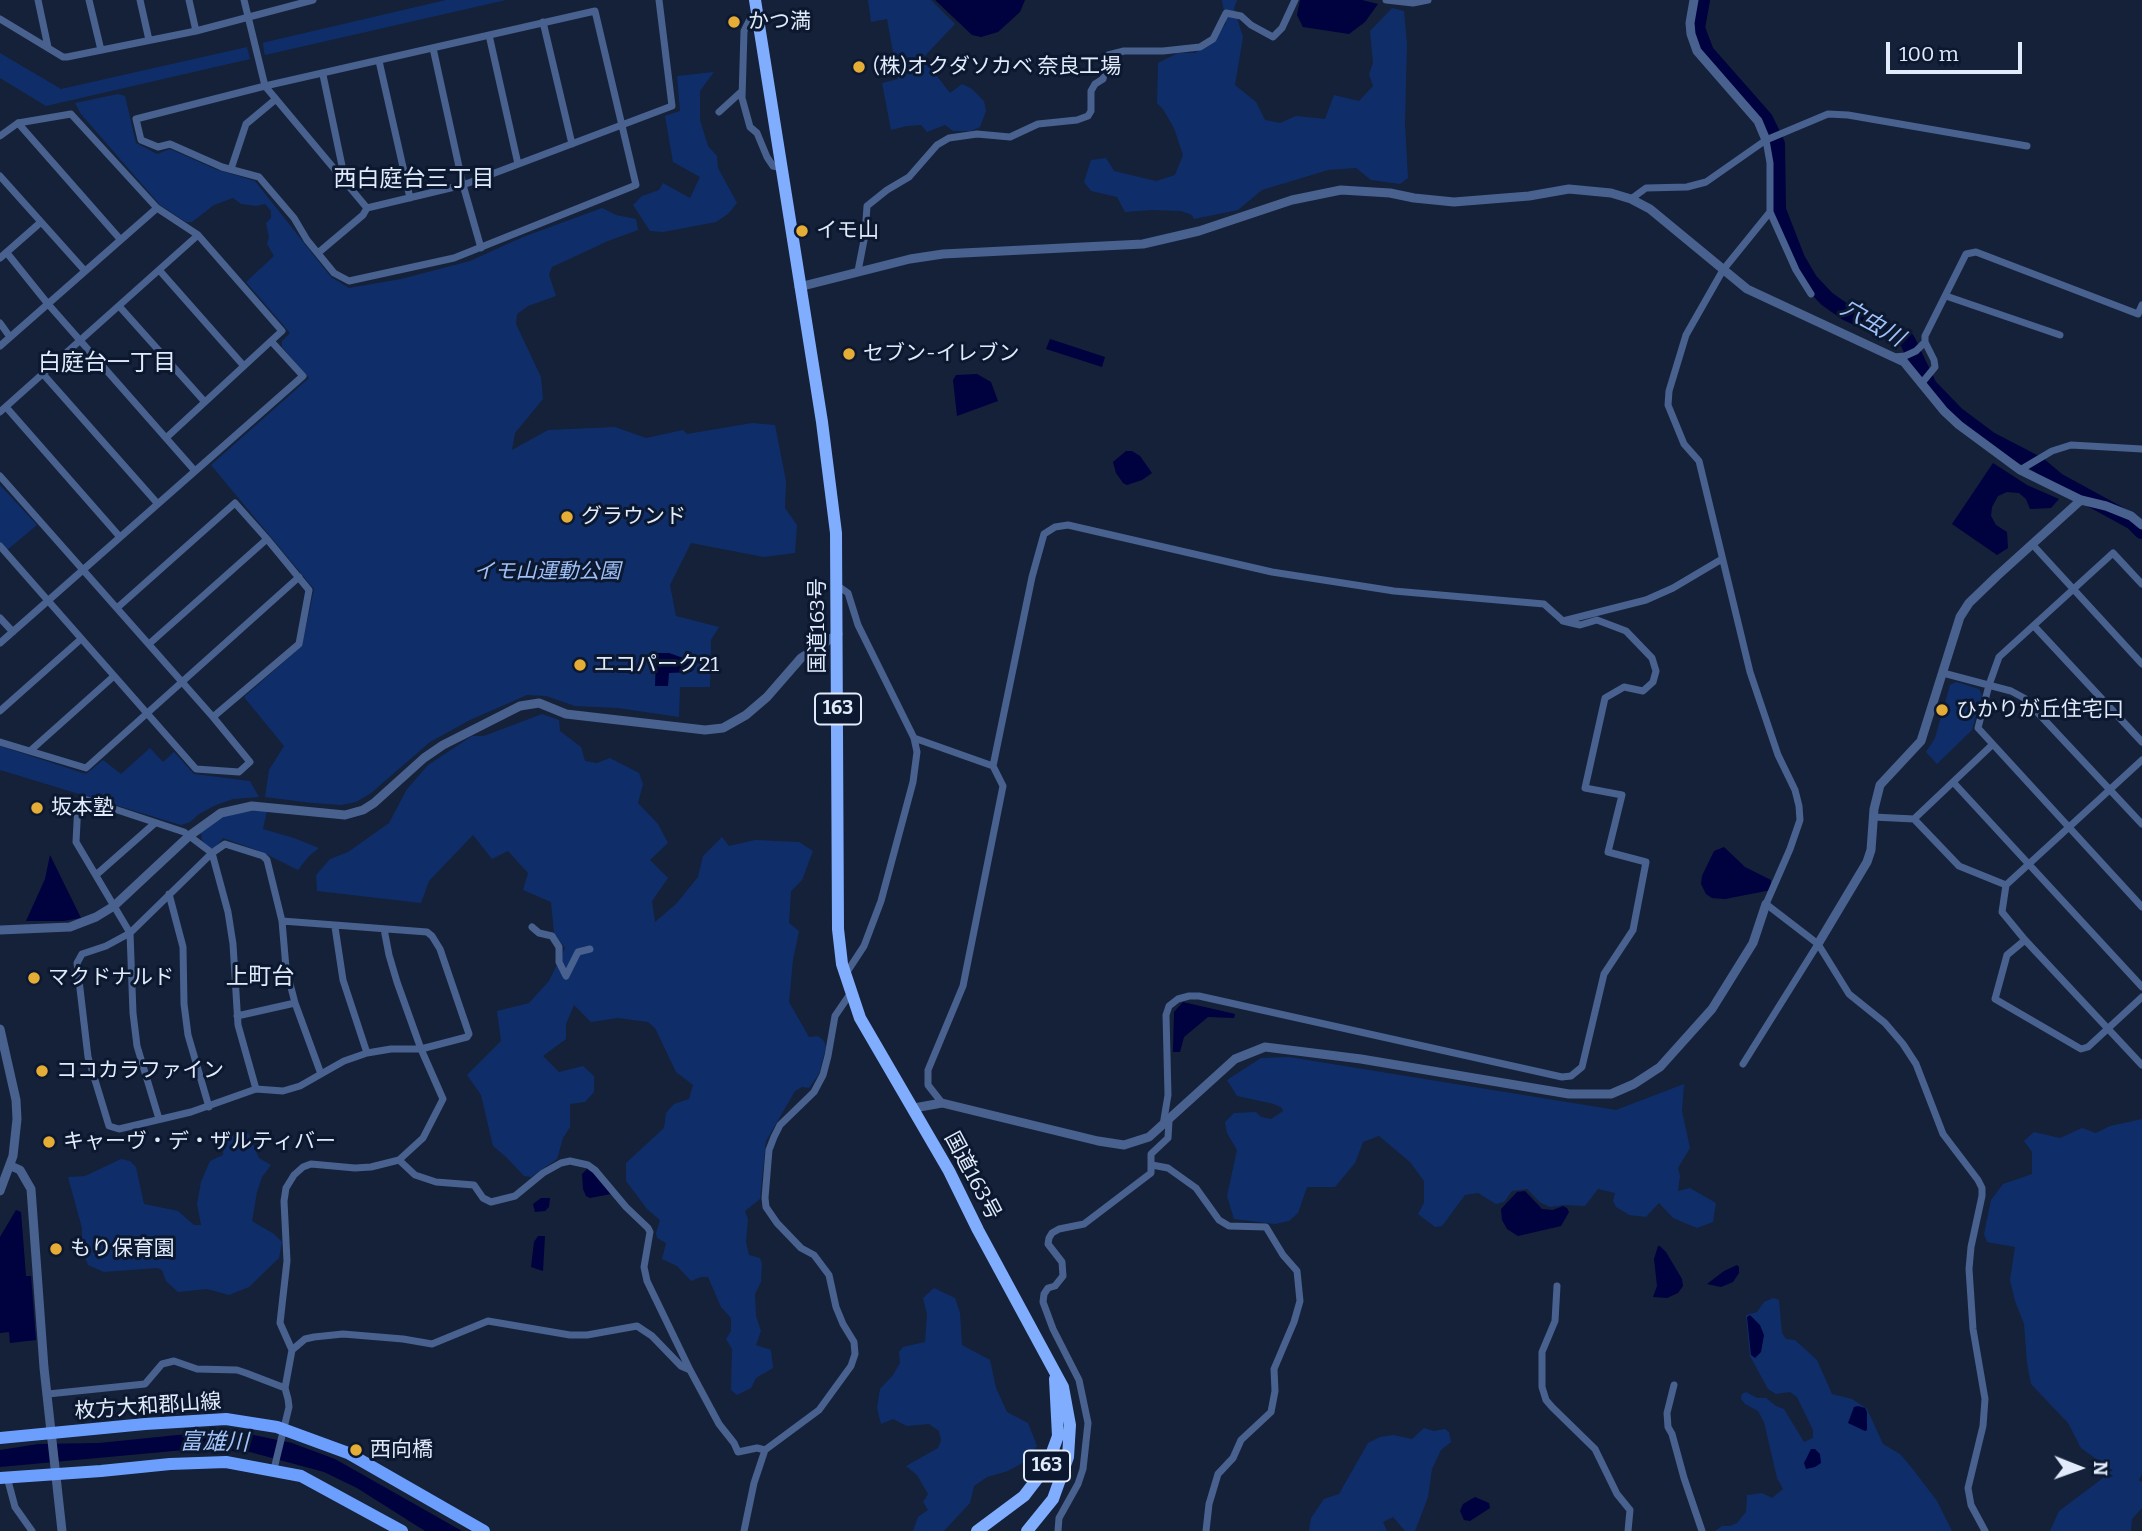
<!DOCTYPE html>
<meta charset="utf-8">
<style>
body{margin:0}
#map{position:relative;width:2142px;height:1531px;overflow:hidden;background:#142139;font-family:Bitter,serif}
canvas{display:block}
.north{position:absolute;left:2044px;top:1433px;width:70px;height:70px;-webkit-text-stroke:5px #0b182f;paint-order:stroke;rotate:91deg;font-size:19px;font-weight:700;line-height:28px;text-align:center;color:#e1ebfb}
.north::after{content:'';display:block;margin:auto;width:24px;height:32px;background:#e1ebfb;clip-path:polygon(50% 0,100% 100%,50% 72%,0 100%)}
.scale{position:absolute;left:1886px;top:42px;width:136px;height:32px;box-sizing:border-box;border:4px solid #e1ebfb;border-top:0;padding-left:9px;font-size:21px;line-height:24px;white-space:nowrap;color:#e1ebfb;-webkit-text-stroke:5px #0b182f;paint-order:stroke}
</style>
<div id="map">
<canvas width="2142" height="1531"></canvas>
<div class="north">N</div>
<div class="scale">100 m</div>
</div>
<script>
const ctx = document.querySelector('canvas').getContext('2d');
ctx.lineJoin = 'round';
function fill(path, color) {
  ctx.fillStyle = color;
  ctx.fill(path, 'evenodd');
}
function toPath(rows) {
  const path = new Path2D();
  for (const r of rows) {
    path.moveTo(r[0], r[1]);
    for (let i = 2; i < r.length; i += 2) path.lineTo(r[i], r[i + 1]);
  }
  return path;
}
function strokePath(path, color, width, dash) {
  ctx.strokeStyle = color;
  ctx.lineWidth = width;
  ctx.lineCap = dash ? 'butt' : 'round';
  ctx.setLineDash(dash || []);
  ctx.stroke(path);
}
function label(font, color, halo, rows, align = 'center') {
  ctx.font = font + ' Bitter,"Noto Sans JP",serif';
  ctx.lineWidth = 6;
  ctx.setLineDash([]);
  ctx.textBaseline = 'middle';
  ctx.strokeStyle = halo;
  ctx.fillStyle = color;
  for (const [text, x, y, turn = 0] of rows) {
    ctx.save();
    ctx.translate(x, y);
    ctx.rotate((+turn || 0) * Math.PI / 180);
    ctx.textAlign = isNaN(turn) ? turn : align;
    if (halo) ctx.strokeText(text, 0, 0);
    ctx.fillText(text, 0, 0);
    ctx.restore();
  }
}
const green = toPath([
 [446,0,506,0,265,55,264,52,263,43,266,42],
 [868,0,931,0,955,24,923,58,950,93,962,84,972,89,984,101,986,111,980,127,971,131,953,131,945,125,927,132,921,125,907,126,891,130,882,83,898,79,887,19,871,22],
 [1222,0,1237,0,1234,8,1243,37,1235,85,1256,102,1265,120,1280,123,1296,116,1325,119,1334,95,1359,101,1373,86,1369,74,1373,63,1370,31,1392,8,1404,11,1407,44,1405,124,1408,178,1400,184,1371,180,1356,168,1328,170,1262,190,1238,210,1194,219,1192,215,1181,211,1152,210,1125,212,1117,197,1091,191,1084,182,1091,160,1106,158,1114,171,1156,181,1175,175,1183,155,1174,128,1163,109,1157,103,1158,63,1178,53,1195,53,1215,40,1226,23],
 [247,47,250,59,46,106,0,78,0,53,61,89],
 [714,72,700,91,700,120,708,146,717,156,718,168,737,203,728,214,716,222,663,232,650,231,633,205,642,196,659,190,663,183,690,198,700,177,673,162,665,116,680,111,677,76],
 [118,94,125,96,136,143,157,154,170,149,215,169,255,181,331,277,349,288,401,279,470,261,523,237,602,208,616,215,636,219,638,230,608,241,552,267,549,275,556,296,528,306,517,314,516,324,541,377,543,399,515,433,512,450,548,430,615,427,646,438,683,430,687,434,752,423,775,425,786,481,785,508,797,525,795,553,764,557,691,543,670,585,676,616,719,627,711,640,710,687,680,687,679,717,618,708,575,706,546,696,527,695,470,720,430,742,371,793,356,802,341,805,312,803,265,797,269,770,284,746,244,697,302,646,314,589,211,465,309,378,282,347,282,341,290,333,246,282,274,256,267,244,269,237,266,223,271,218,271,211,265,204,256,206,241,204,233,198,214,205,192,222,186,222,160,205,81,114,75,103],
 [0,485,37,525,7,550,0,542],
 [1956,682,1979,689,1982,695,1972,730,1937,764,1926,752,1935,738,1950,685],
 [542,714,559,720,560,731,581,747,585,761,597,763,610,758,639,773,643,784,638,803,658,824,668,843,650,860,668,878,652,901,655,922,676,904,698,877,703,856,722,837,729,846,755,840,799,842,813,851,802,880,791,891,789,923,799,931,793,960,789,1002,809,1037,818,1036,824,1041,826,1047,819,1074,809,1088,802,1087,795,1091,766,1141,760,1199,745,1211,748,1219,746,1242,749,1255,760,1258,762,1264,761,1282,755,1294,756,1316,761,1331,756,1345,771,1350,773,1368,756,1378,751,1388,737,1395,731,1390,732,1349,726,1339,731,1331,731,1318,721,1307,708,1277,701,1277,691,1281,677,1266,662,1259,666,1243,657,1238,656,1233,660,1220,647,1209,626,1181,626,1163,664,1128,666,1113,674,1104,689,1099,693,1085,676,1072,655,1028,648,1022,618,1018,591,1022,574,1005,566,1024,566,1039,543,1056,559,1072,583,1066,594,1076,594,1092,585,1102,570,1104,570,1127,563,1138,557,1159,531,1177,524,1176,505,1156,493,1146,481,1095,467,1075,501,1041,497,1011,529,1003,549,981,565,948,554,933,551,902,523,890,528,873,508,851,492,859,473,835,429,881,421,903,317,891,316,875,330,859,348,852,389,823,407,789,428,765,472,736,484,736],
 [0,746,86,774,103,760,121,774,150,748,163,762,174,752,194,774,250,781,259,797,233,799,216,805,199,814,190,822,181,825,0,770],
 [263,810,267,811,263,829,294,838,319,848,309,856,298,870,262,852,223,838,215,848,208,848,202,840,201,831,221,818,244,811],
 [1289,1057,1616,1110,1684,1084,1682,1111,1690,1148,1678,1168,1680,1176,1678,1191,1690,1188,1716,1203,1713,1222,1697,1228,1673,1218,1659,1203,1646,1217,1629,1215,1616,1207,1613,1201,1615,1193,1598,1189,1585,1206,1565,1205,1550,1207,1541,1203,1527,1189,1512,1191,1504,1202,1496,1204,1478,1193,1465,1195,1442,1226,1435,1227,1418,1214,1424,1203,1424,1181,1410,1162,1379,1136,1363,1142,1355,1163,1335,1187,1307,1187,1298,1213,1289,1221,1275,1224,1234,1219,1227,1196,1237,1150,1227,1133,1225,1122,1234,1113,1256,1112,1261,1117,1271,1119,1283,1111,1282,1108,1274,1104,1237,1096,1227,1080,1261,1058],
 [2142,1119,2142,1474,2139,1480,2142,1482,2142,1508,2132,1519,2131,1531,2050,1531,2059,1511,2103,1478,2106,1466,2081,1448,2068,1423,2031,1384,2027,1363,2024,1324,2015,1301,2010,1280,2015,1247,1987,1242,1984,1234,1991,1200,2003,1184,2032,1174,2032,1152,2024,1141,2034,1132,2060,1138,2082,1128,2096,1133,2110,1126],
 [234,1134,249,1134,259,1158,271,1165,262,1177,257,1192,252,1221,274,1234,282,1242,279,1258,249,1287,229,1295,207,1289,178,1292,166,1281,162,1270,157,1268,104,1272,88,1265,82,1250,82,1228,68,1177,85,1176,121,1159,130,1161,136,1167,144,1204,178,1211,194,1225,201,1225,197,1204,201,1182,210,1161,223,1155,224,1144],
 [934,1288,955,1298,960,1313,962,1345,990,1360,996,1388,1007,1412,1028,1423,1037,1446,1026,1461,1008,1471,987,1477,974,1486,970,1503,944,1531,913,1531,918,1517,928,1510,923,1502,928,1494,917,1475,906,1466,938,1448,941,1440,939,1431,929,1424,907,1426,893,1419,881,1424,877,1408,880,1389,893,1375,900,1363,899,1352,903,1347,925,1342,927,1314,923,1298],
 [1773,1298,1779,1300,1782,1333,1786,1339,1795,1340,1817,1360,1832,1394,1852,1399,1867,1409,1883,1444,1900,1454,1912,1468,1937,1501,1952,1531,1715,1531,1722,1526,1730,1526,1737,1523,1746,1512,1747,1495,1762,1493,1772,1498,1783,1489,1777,1478,1764,1422,1758,1411,1745,1404,1741,1399,1742,1394,1746,1392,1757,1398,1766,1398,1776,1406,1784,1409,1804,1442,1813,1438,1813,1430,1797,1397,1790,1392,1776,1394,1768,1389,1750,1356,1746,1315,1757,1312,1764,1302],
 [1424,1428,1434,1431,1445,1429,1449,1432,1451,1442,1441,1450,1432,1469,1428,1497,1415,1531,1405,1531,1393,1517,1383,1522,1387,1531,1309,1531,1311,1518,1324,1499,1339,1494,1368,1443,1380,1437,1393,1435,1412,1439]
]);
const water = toPath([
 [935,0,1025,0,1020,12,998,32,981,37,972,35],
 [1300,0,1362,0,1378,4,1365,22,1349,34,1303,27,1297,15],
 [1050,339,1105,357,1102,367,1046,349],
 [977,374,991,382,998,401,957,416,953,380,956,375],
 [1126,451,1132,451,1140,456,1152,473,1142,480,1127,485,1123,483,1116,473,1113,462],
 [1993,463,2027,485,2059,499,2051,508,2030,509,2026,499,2019,493,2007,492,1998,496,1992,507,1991,516,1996,525,2007,532,2008,548,1997,555,1952,524],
 [656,653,669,653,692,661,694,669,691,672,669,673,668,686,655,686],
 [1724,847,1745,867,1771,880,1771,890,1725,899,1712,898,1706,894,1701,884,1702,876,1714,851],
 [50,855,81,918,63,921,26,921,45,879],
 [1183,1002,1235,1014,1234,1018,1208,1017,1184,1037,1180,1052,1173,1052,1174,1012],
 [587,1169,596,1175,611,1194,590,1198,586,1196,583,1189,582,1174],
 [1525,1191,1542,1209,1553,1210,1563,1206,1567,1208,1569,1212,1561,1226,1518,1236,1507,1229,1502,1220,1501,1209,1517,1192],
 [541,1198,550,1198,549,1207,545,1211,535,1212,533,1204],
 [16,1210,21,1212,26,1276,31,1276,36,1340,10,1343,9,1332,0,1333,0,1237],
 [538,1236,545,1236,543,1271,531,1267,534,1242],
 [1658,1246,1660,1246,1666,1252,1682,1279,1683,1286,1678,1293,1667,1298,1653,1297,1657,1286,1654,1259],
 [1737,1265,1739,1267,1739,1273,1733,1282,1721,1287,1707,1284,1724,1271],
 [1750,1315,1760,1325,1764,1335,1761,1352,1755,1358,1751,1355,1747,1317],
 [1858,1406,1865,1408,1867,1412,1867,1430,1865,1431,1848,1423,1854,1407],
 [207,1432,249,1434,292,1443,335,1459,462,1531,425,1531,357,1488,324,1472,250,1452,195,1449,0,1467,0,1450,38,1444,99,1443],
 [1811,1449,1815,1449,1820,1454,1821,1463,1815,1467,1806,1469,1804,1463],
 [1475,1497,1489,1503,1490,1508,1470,1521,1464,1520,1460,1511,1463,1504]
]);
const river = toPath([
 [1702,0,1697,28,1706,52,1765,119,1777,144,1778,210,1797,259,1810,281,1827,299,1847,313,1907,340,1929,386,1957,415,1989,439,2039,465,2058,481,2133,522,2142,531]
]);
const minor = toPath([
 [38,0,48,47],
 [89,0,101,50],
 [140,0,149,40],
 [189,0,196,31],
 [244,0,265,86,367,208],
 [1386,0,1413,3,1428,0],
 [595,11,636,185,454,258,349,281,334,273,307,240,294,218,259,177,222,167,170,144,158,147,141,140,136,119,265,86,595,11],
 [757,16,749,21,744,31,742,98,750,127,757,133,767,157,773,166,782,168],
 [0,19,63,57,67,57,196,31,313,0],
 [543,22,572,144],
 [489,35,518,164],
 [433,48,463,185,481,248],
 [379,61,410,198],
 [323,75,345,180],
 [719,112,742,91],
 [18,123,120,239],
 [0,136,18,123,71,114,157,208,198,235,282,331,271,341,303,376,0,643],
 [1766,140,1770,163,1770,212,1723,270,1686,335,1669,391,1668,405,1684,444,1699,461,1750,672,1778,755,1795,790,1799,806,1800,820,1790,849,1766,904,1818,944,1849,994,1885,1023,1903,1044,1916,1064,1943,1134,1978,1180,1982,1188,1982,1196,1971,1247,1969,1269,1973,1329,1985,1399,1983,1426,1968,1488,1971,1505,1985,1531],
 [231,169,246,124,276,99],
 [0,176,85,271],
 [1631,199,1646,188,1687,187,1706,182,1766,140,1828,114,1848,115,2027,146],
 [1770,212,1796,270,1811,294],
 [7,253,48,304,195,471],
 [318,253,363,215,367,208,463,185,672,106,659,0],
 [0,258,41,222],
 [160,271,243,365],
 [858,271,865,235,867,206,887,190,909,177,937,145,949,138,977,134,1010,137,1038,124,1077,120,1088,116,1091,111,1091,91,1095,84,1103,79,1108,55,1124,51,1163,51,1200,47,1213,39,1226,13,1241,16,1251,25,1273,37,1282,28,1295,0],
 [1946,296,2060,335],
 [119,306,204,401],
 [0,323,10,337],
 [0,346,157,208],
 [1894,357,1905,356,1916,351,1925,342,1925,336,1966,254,1976,252,2138,314,2142,305],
 [43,374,158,504],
 [1921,384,1935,367,1934,360,1925,342],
 [6,407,120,537],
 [0,412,198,235],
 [166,438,271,341],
 [2020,470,2052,451,2071,445,2142,449],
 [0,476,213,717,250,762,239,772,196,769,0,546],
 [2032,544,2142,664],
 [2142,584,2113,553,1999,657,1989,685,1978,728,2142,907],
 [838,586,848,593,858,625,914,738,917,752,913,782,881,901,864,946,845,975],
 [117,608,235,503,267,539,309,590,299,644,213,717],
 [0,618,13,632],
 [2034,626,2142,742],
 [149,644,267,539],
 [1943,673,2011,691,2024,698,2142,824],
 [0,711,81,639],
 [914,738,993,766],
 [0,742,86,768,299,577],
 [30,751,114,676],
 [2142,760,2006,885,2002,912,2025,940,2142,1065],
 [1953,782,2142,987],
 [1873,817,1914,819,1959,866,2006,885],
 [1914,819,1992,745],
 [96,875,155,823],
 [169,894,183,947,184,1004,188,1035,209,1107],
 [282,921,427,932,432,936,440,949,469,1034,467,1037,421,1049,391,1049,367,1053,344,1061,321,1074,300,1086,283,1091,256,1089,191,1112,119,1129,109,1126,88,1057,77,963,82,954,106,946,130,933,212,853,225,844,263,856,267,860,282,921,286,968,295,1003,321,1074],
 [335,927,343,980,367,1053],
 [532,927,539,933,552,936,559,947,559,962,566,976,578,952,590,949],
 [384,929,389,955,397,982,421,1049,443,1099,423,1138,399,1160],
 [2025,940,2007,955,1995,999,2081,1049,2088,1047,2142,997],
 [237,1016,295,1003],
 [1743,1064,1818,944],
 [942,1103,928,1085,928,1070,963,986,1003,786,993,766,1032,577,1044,534,1055,527,1068,525,1272,572,1394,591,1544,604,1563,621,1646,600,1673,588,1722,559],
 [159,1119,137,1046,133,1013,130,933,76,842,78,803,84,799,184,832,212,853,228,912,233,944,238,1025,256,1089],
 [1163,1125,1168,1095,1166,1015,1169,1006,1178,999,1189,996,1199,996,1562,1077,1571,1076,1582,1067,1604,974,1633,930,1646,862,1608,852,1622,795,1585,788,1605,698,1624,687,1643,691,1653,682,1656,671,1652,658,1626,631,1597,620,1580,625,1563,621],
 [1152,1165,1168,1168,1196,1188,1219,1220,1229,1226,1266,1227,1283,1255,1297,1271,1300,1301,1294,1322,1274,1369,1275,1391,1271,1412,1241,1440,1233,1458,1218,1474,1209,1504,1206,1531],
 [1557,1286,1555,1321,1542,1352,1542,1387,1546,1400,1552,1407,1595,1449,1617,1494,1630,1510,1628,1531],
 [292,1350,280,1323,287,1261,284,1201,286,1188,294,1175,303,1167,311,1164,355,1168,371,1167,399,1160,415,1175,436,1182,474,1185,483,1198,491,1202,515,1196,543,1173,561,1163,570,1161,588,1165,595,1170,626,1207,648,1228,650,1232,644,1267,647,1281,690,1370],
 [1674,1385,1667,1413,1668,1427,1672,1434,1684,1478,1702,1531],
 [285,1388,292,1350,305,1339,314,1337,343,1334,403,1339,432,1344,488,1321,570,1335,587,1335,637,1326,652,1336,681,1366,690,1370,719,1424,734,1443,738,1452,757,1448,765,1450],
 [48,1394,145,1384,162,1364,174,1361,197,1369,237,1370,246,1373,285,1388,288,1399,289,1407,274,1469],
 [7,1477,15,1507,32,1531],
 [744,1531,754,1483,765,1450,819,1410,851,1366,855,1354,854,1342,843,1324,836,1307,829,1275,814,1255,801,1248,777,1223,766,1207,765,1198,769,1150,774,1137,780,1125,814,1092,823,1075,828,1056,835,1016,850,994],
 [1058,1531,1059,1518,1078,1484,1083,1469,1088,1423,1079,1380,1053,1329,1043,1302,1044,1294,1048,1288,1055,1286,1063,1276,1062,1262,1048,1244,1049,1238,1052,1233,1059,1229,1084,1224,1151,1173,1151,1154,1168,1138,1169,1121]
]);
const tertiary = toPath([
 [1694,0,1690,23,1691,34,1697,51,1758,121,1766,140],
 [799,287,910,259,943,254,1143,244,1199,231,1292,200,1341,190,1390,193,1414,198,1454,202,1529,196,1569,189,1611,193,1631,199,1650,209,1747,289,1904,362,1944,411,1959,425,2020,470,2081,500,2106,506,2131,516,2142,525],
 [0,930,70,927,96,917,114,906,189,836,221,813,252,806,345,815,363,810,374,803,424,758,443,745,520,706,539,703,566,714,705,730,723,728,746,715,767,697,801,658,838,634],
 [1818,944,1867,862,1871,850,1874,809,1880,785,1921,741,1960,617,1969,603,1997,576,2081,500],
 [0,1029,16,1100,17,1119,13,1156,0,1191],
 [914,1108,942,1103,1098,1141,1124,1145,1149,1137,1235,1059,1265,1047,1361,1059,1569,1094,1611,1094,1634,1084,1660,1067,1712,1009,1753,943,1766,904],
 [11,1166,20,1170,31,1189,44,1368,62,1531]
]);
const primary = toPath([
 [0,1438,145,1424,226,1419,277,1427,348,1453,484,1531],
 [0,1478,101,1471,170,1464,226,1462,301,1476,402,1531]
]);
const trunk = toPath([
 [755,0,822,422,836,533,838,929,842,964,860,1018,949,1171,978,1230,1063,1387,1070,1425,1068,1457,1053,1499,1027,1531],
 [977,1531,1024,1496,1047,1466,1058,1436,1055,1379]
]);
const markers = [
 [734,22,7,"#e5ad36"],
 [859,67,7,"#e5ad36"],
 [802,231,7,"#e5ad36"],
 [849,354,7,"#e5ad36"],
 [567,517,7,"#e5ad36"],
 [580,665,7,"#e5ad36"],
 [1942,710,7,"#e5ad36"],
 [37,808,7,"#e5ad36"],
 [34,978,7,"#e5ad36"],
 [42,1071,7,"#e5ad36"],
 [49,1142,7,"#e5ad36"],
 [56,1249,7,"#e5ad36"],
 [356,1450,7,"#e5ad36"]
];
const shields = [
 [838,709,46],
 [1047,1466,46]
];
const shieldNames = [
 ["163",838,709],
 ["163",1047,1466]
];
const poiNames = [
 ["かつ満",748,22],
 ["(株)オクダソカベ 奈良工場",873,67],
 ["イモ山",816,231],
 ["セブン-イレブン",863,354],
 ["グラウンド",581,517],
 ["エコパーク21",594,665],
 ["ひかりが丘住宅口",1956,710],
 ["坂本塾",51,808],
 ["マクドナルド",48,978],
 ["ココカラファイン",56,1071],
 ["キャーヴ・デ・ザルティバー",63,1142],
 ["もり保育園",70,1249],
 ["西向橋",370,1450]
];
const parkNames = [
 ["イモ山運動公園",547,572]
];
const streetNames = [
 ["国道163号",818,626,-90],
 ["国道163号",972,1176,62],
 ["枚方大和郡山線",148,1407,-4]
];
const neighbourhoodNames = [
 ["西白庭台三丁目",414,180],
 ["白庭台一丁目",107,364],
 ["上町台",260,978]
];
const waterNames = [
 ["穴虫川",1872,324,30],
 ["富雄川",214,1443,1]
];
fill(green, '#0f2e69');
fill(water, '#00013f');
strokePath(river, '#00013f', 16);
strokePath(minor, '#48618e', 7);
strokePath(tertiary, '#48618e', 9);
strokePath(primary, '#6c9ffd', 12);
strokePath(trunk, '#80adfe', 12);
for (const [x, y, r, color] of markers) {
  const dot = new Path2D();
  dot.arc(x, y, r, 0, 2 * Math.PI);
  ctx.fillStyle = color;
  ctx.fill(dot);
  strokePath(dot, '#0b182f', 2.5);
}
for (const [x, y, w] of shields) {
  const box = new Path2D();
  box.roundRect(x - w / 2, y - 15.5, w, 31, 5);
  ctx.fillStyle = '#0b182f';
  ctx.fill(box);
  strokePath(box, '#e1ebfb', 2);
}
label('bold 19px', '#e1ebfb', null, shieldNames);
label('21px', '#e1ebfb', '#0b182f', poiNames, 'left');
label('italic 21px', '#9fbff7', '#0b182f', parkNames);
label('21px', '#e1ebfb', '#0b182f', streetNames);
label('23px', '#e1ebfb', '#0b182f', neighbourhoodNames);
label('italic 23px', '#a1c1f9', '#0b182f', waterNames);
</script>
